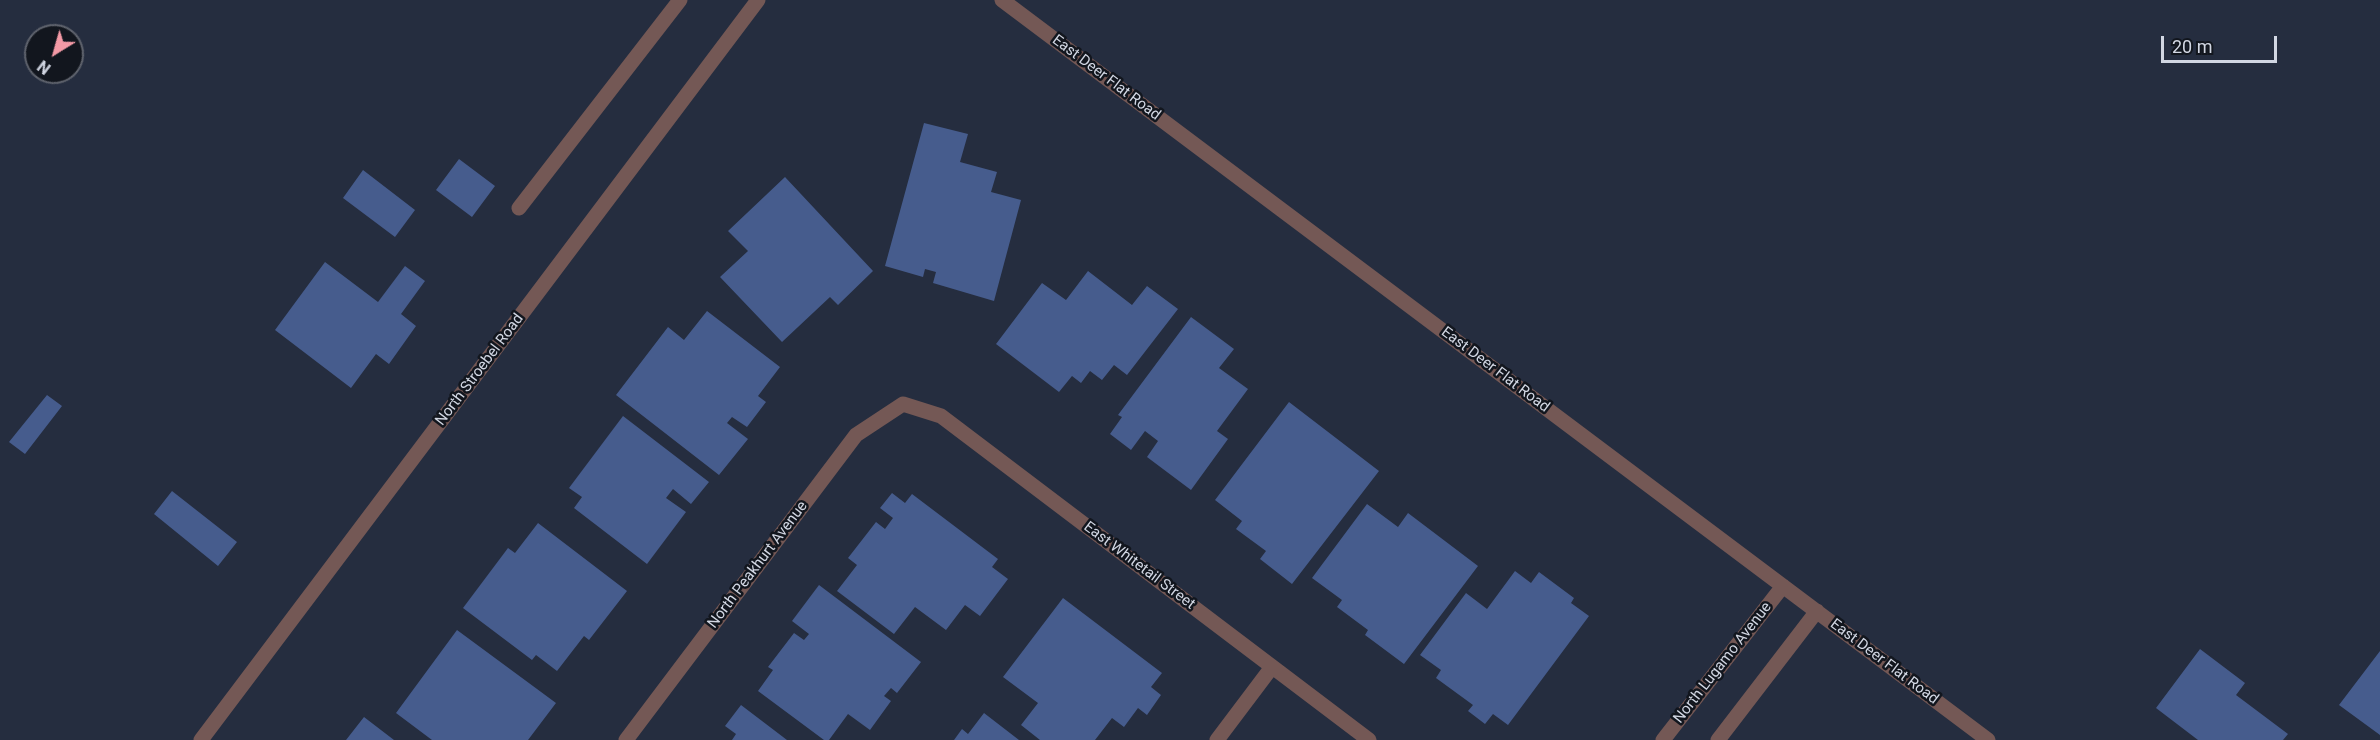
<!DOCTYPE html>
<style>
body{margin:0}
#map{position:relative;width:2380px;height:740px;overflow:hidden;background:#252d3f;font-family:Roboto,sans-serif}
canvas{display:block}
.north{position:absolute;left:24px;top:24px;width:60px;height:60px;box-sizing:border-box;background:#12161e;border:2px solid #5f636d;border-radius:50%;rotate:217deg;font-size:16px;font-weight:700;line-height:24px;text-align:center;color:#d2d7e3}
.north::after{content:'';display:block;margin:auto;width:21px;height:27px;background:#f49aa6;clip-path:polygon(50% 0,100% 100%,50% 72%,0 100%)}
.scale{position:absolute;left:2161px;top:36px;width:116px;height:27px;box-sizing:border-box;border:3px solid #d2d7e3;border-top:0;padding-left:8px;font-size:18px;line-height:21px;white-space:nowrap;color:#d2d7e3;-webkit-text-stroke:4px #12161e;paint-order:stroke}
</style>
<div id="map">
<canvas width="2380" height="740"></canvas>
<div class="north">N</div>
<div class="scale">20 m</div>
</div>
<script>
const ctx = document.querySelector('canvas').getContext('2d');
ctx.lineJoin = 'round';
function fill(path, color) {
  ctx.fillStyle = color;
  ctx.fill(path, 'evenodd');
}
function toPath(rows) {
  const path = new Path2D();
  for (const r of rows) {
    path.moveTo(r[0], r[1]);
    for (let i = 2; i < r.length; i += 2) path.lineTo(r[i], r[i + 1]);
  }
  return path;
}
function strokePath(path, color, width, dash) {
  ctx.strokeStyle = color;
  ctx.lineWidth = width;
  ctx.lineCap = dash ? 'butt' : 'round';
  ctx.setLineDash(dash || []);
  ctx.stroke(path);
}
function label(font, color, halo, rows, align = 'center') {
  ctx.font = font + ' Roboto,sans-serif';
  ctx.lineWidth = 5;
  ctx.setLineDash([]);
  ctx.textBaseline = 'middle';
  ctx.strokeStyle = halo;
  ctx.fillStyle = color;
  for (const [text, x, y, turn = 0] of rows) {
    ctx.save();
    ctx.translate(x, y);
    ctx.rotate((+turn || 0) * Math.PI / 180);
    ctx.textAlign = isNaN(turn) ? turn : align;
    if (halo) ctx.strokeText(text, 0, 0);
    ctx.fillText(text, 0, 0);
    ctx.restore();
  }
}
const building = toPath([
 [924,123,968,134,960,162,997,172,991,192,1021,200,994,301,933,283,936,272,925,269,923,277,885,266],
 [459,159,495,186,472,217,436,190],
 [363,170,415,210,395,237,343,198],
 [785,177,873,271,838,305,830,297,782,342,720,277,748,251,728,231],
 [325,262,378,302,405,266,425,281,401,314,416,326,389,364,376,354,351,388,275,330],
 [1088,271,1132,305,1147,286,1178,309,1127,375,1114,365,1102,380,1090,371,1081,383,1072,376,1059,392,996,344,1042,283,1066,300],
 [707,311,780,367,758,396,766,402,747,427,732,417,727,423,748,439,719,475,616,395,668,327,684,340],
 [1191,317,1234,349,1219,368,1248,389,1217,431,1228,439,1191,490,1147,457,1158,441,1145,431,1131,450,1110,434,1122,417,1118,415],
 [47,395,62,406,25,454,9,442],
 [1289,402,1379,471,1292,584,1260,559,1266,551,1236,529,1242,521,1215,500],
 [623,416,709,482,691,504,673,489,666,498,686,512,647,564,574,508,582,497,569,488],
 [172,491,237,542,218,566,154,514],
 [892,493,905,503,912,494,998,559,992,567,1008,579,980,616,965,605,946,630,915,607,894,634,837,591,857,565,848,558,876,522,885,529,893,518,880,508],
 [1367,504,1398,527,1408,513,1478,566,1404,664,1365,635,1368,630,1337,607,1342,600,1312,578],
 [538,523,627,591,589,640,584,636,557,671,536,655,532,660,463,608,508,548,515,553],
 [1515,571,1531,583,1539,572,1574,598,1571,603,1589,616,1508,725,1493,714,1485,724,1468,711,1473,705,1436,678,1441,670,1420,655,1466,593,1487,609],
 [819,585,921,662,897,693,891,688,884,696,891,701,870,730,848,714,829,740,824,740,758,691,773,670,768,667,794,633,804,640,809,634,792,621],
 [1063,598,1162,673,1151,687,1161,695,1147,715,1138,708,1124,727,1112,718,1095,740,1040,740,1021,725,1038,703,1003,677],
 [457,630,556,703,528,740,432,740,396,713],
 [2200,649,2245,683,2236,695,2288,734,2283,740,2198,740,2156,708],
 [2380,651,2380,735,2339,705],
 [741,705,787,740,732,740,736,734,725,726],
 [984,713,1019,740,954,740,962,729,968,734],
 [364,717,394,740,346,740]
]);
const minor = toPath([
 [1002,0,1988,740],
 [519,208,680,0],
 [201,740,758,0],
 [626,740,856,435,903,404,941,416,1369,740],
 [1217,740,1272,667],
 [1663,740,1783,586],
 [1718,740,1817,611]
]);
const streetNames = [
 ["East Deer Flat Road",1106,78,37],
 ["North Stroebel Road",480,370,-53],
 ["East Deer Flat Road",1495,370,37],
 ["North Peakhurt Avenue",758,565,-53],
 ["East Whitetail Street",1139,566,37],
 ["East Deer Flat Road",1884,662,37],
 ["North Lugamo Avenue",1723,663,-52]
];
fill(building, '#465c8d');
strokePath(minor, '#745855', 15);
label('15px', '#d2d7e3', '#12161e', streetNames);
</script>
